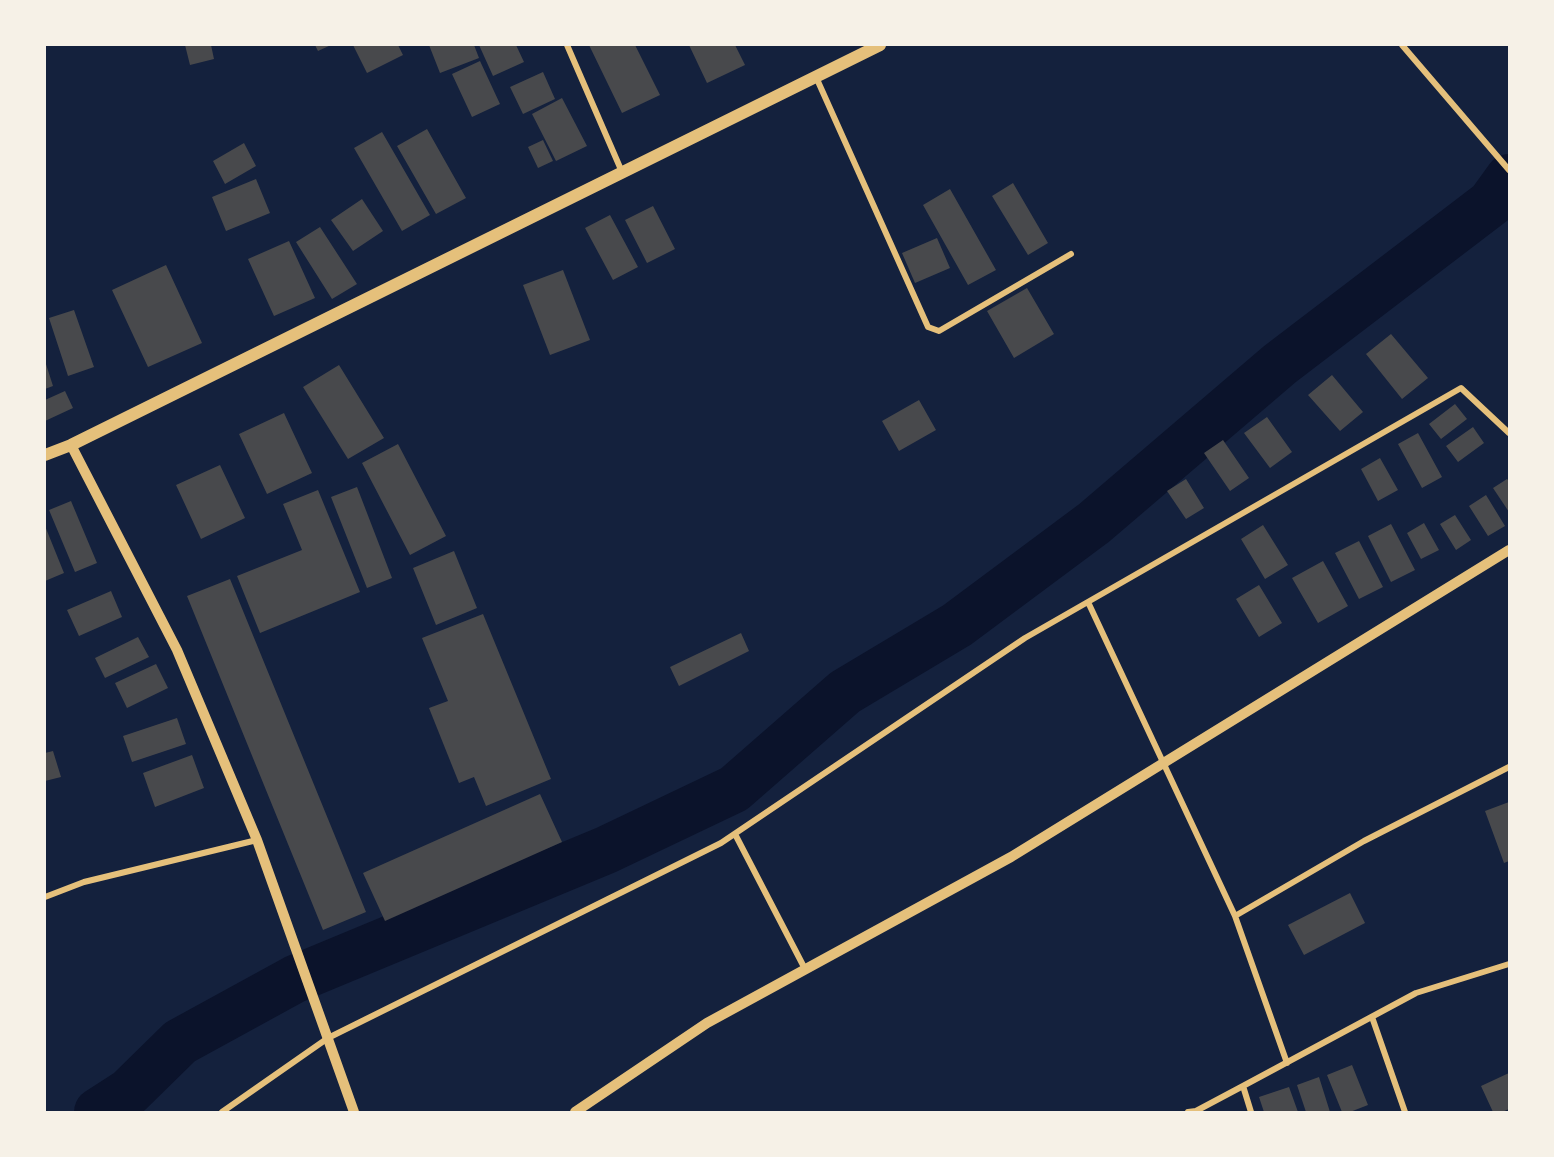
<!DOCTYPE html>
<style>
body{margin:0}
#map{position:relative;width:1554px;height:1157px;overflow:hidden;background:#14213d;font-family:Roboto,sans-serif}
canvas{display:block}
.frame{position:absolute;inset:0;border:46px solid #f6f1e7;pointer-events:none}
</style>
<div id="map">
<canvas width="1554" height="1157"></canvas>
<div class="frame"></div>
</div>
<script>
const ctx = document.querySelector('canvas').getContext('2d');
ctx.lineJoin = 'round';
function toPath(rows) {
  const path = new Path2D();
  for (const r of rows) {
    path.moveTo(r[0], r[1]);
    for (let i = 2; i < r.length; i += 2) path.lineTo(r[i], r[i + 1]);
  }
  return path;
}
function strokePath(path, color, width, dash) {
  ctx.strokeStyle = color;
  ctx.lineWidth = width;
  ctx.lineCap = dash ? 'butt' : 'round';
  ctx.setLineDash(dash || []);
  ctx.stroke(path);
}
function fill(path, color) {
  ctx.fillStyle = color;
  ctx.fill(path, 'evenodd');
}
const river = toPath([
 [98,1112,129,1092,180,1042,295,979,606,850,734,789,845,692,957,625,1094,523,1280,364,1491,203,1509,178]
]);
const building = toPath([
 [185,45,211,45,214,59,190,65],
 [315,45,331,45,318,51],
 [353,45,398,45,403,55,367,73],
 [429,45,474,45,479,58,440,73],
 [479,45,516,45,524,62,493,76],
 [589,45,635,45,660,95,622,113],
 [689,45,735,45,745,65,707,83],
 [480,61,500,104,472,117,452,74],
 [543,72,555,99,523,114,510,87],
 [562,98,587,146,556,161,532,114],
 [427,129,466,198,436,214,397,146],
 [382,132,430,215,402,231,354,148],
 [543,140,553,161,538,168,528,147],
 [244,143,256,166,225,184,213,161],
 [256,179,270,213,226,231,212,197],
 [1013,183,1048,243,1028,255,992,196],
 [950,189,996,270,968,285,923,205],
 [362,199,383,231,353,251,331,220],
 [653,206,675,249,647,263,625,220],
 [610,215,638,267,613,280,585,228],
 [320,227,357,284,332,299,296,242],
 [937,238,950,268,915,283,902,253],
 [289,241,315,298,274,316,248,259],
 [166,265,202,343,148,367,112,290],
 [563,270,590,340,550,355,523,285],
 [1027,288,1054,334,1014,358,987,311],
 [74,310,94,367,68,376,49,318],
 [1391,334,1428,378,1402,399,1366,354],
 [45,361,53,386,45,389],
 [339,365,384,438,348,459,303,387],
 [1332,375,1363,412,1340,431,1308,395],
 [65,391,73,408,45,421,45,400],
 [919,400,936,430,899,451,882,421],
 [1455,404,1467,419,1441,439,1429,424],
 [284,413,312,473,267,494,239,434],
 [1267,417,1292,452,1270,468,1244,433],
 [1473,427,1484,443,1458,462,1446,446],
 [1418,433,1442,477,1422,488,1398,444],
 [1223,440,1249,478,1230,491,1204,453],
 [398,444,446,536,410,555,362,463],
 [1380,458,1398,490,1378,501,1361,469],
 [220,465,245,518,201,539,176,485],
 [1186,479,1204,508,1186,519,1167,491],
 [1507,479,1509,481,1509,512,1493,488],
 [357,487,392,578,367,588,331,497],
 [318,490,360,592,260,633,237,576,302,550,283,504],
 [1486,495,1505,526,1488,536,1469,506],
 [71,501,97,563,75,572,49,510],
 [1455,515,1471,540,1456,550,1440,524],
 [1424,523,1439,550,1421,559,1407,533],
 [1391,524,1415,570,1391,582,1368,536],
 [1263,525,1288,565,1265,579,1241,539],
 [45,526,64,573,45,581],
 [1359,541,1383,587,1359,599,1335,553],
 [454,551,477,608,436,625,413,568],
 [1323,561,1348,606,1318,623,1292,578],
 [230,579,366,912,323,930,187,596],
 [1259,585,1282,623,1259,637,1236,599],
 [111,591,122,617,79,636,67,610],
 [483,614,551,779,486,806,474,777,459,783,429,708,448,701,422,638],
 [741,633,749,651,679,686,670,667],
 [138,637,149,657,105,678,95,658],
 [156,664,168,688,127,708,115,683],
 [177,718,186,744,132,762,123,736],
 [53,751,61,777,45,781,45,753],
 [192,755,204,788,155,807,143,773],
 [540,794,562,842,385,921,363,873],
 [1509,802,1509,861,1504,863,1485,811],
 [1350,893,1365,923,1304,955,1288,925],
 [1352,1065,1368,1105,1350,1112,1342,1112,1327,1075],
 [1509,1073,1509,1109,1502,1112,1493,1112,1481,1086],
 [1319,1077,1330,1112,1306,1112,1297,1085],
 [1289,1087,1298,1112,1264,1112,1259,1097]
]);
const minor = toPath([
 [567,45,622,172],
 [1402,45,1509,170],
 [816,77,928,327,939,331,1071,254],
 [1088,602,1235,916,1287,1063],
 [735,834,805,969],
 [45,897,84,882,257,840],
 [1235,916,1364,841,1509,767],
 [1372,1017,1405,1112],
 [1243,1086,1251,1112],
 [222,1112,328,1038,721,843,1025,638,1461,388,1509,433],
 [1188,1112,1196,1111,1243,1086,1416,993,1509,964]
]);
const tertiary = toPath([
 [71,445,177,650,257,840,354,1112],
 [575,1112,707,1023,1011,857,1509,550]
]);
const secondary = toPath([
 [45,455,71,445,880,45]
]);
strokePath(river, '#0b132b', 48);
fill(building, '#48494c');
strokePath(minor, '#e5c07b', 6);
strokePath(tertiary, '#e5c07b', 10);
strokePath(secondary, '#e5c07b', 12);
</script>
